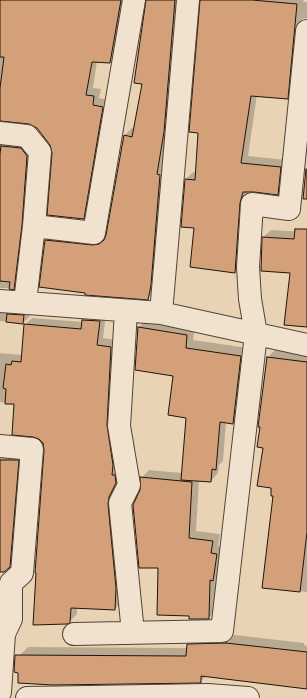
<!DOCTYPE html>
<style>
body{margin:0}
canvas{display:block;background:#e9d3b5}
</style>
<canvas width="307" height="698"></canvas>
<script>
const ctx = document.querySelector('canvas').getContext('2d');
ctx.lineJoin = 'round';
function fill(path, color) {
  ctx.fillStyle = color;
  ctx.fill(path, 'evenodd');
}
function toPath(rows) {
  const path = new Path2D();
  for (const r of rows) {
    path.moveTo(r[0], r[1]);
    for (let i = 2; i < r.length; i += 2) path.lineTo(r[i], r[i + 1]);
  }
  return path;
}
function strokePath(path, color, width, dash) {
  ctx.strokeStyle = color;
  ctx.lineWidth = width;
  ctx.lineCap = dash ? 'butt' : 'round';
  ctx.setLineDash(dash || []);
  ctx.stroke(path);
}
const shadow = toPath([
 [0,0,127,0,117,55,110,62,97,61,93,88,101,89,99,98,109,100,90,211,83,218,51,144,37,127,29,123,0,120],
 [147,0,181,0,155,291,148,298,46,240,53,233,101,239,106,238,124,136,132,128,135,129,143,83,135,82],
 [201,0,304,0,303,2,307,2,307,18,302,19,301,22,294,90,287,98,257,95,248,156,287,160,285,187,278,194,248,191,246,195,242,264,234,272,196,227,182,226,186,179,193,172,197,173,199,132],
 [6,139,34,149,21,281,14,288,0,288,0,144],
 [271,230,307,232,307,326,291,272,263,237],
 [0,304,31,309,30,316,23,323,0,321],
 [90,313,106,314,103,338,118,340,122,602,115,609,77,607,77,614,69,622,44,444,15,404,0,402,0,353,22,355,25,325,32,318,83,322,83,320],
 [146,320,195,327,193,340,248,348,241,415,233,423,226,422,223,461,219,465,218,473,211,481,199,480,196,531,220,534,218,546,224,546,221,572,217,576,216,610,209,618,190,615,159,567,141,490,141,478,149,470,182,473,187,417,174,375,138,328],
 [276,349,307,352,307,592,263,587,274,495,264,447,268,357],
 [0,453,25,454,17,559,6,570,0,569],
 [235,635,304,643,304,645,307,646,307,688,206,676,200,682,20,655,28,647,187,648,188,645,196,636]
]);
const building = toPath([
 [0,0,121,0,110,63,92,62,86,95,94,96,93,105,103,107,84,219,47,215,52,153,50,145,37,128,29,124,0,121,0,88,4,57,0,57,0,0],
 [146,0,175,0,164,132,157,174,160,175,151,285,148,300,85,295,85,293,39,287,45,240,93,245,99,244,104,240,106,235,124,135,132,137,142,84,134,83,146,0],
 [200,0,252,0,297,4,288,99,251,96,241,163,281,167,278,195,254,192,243,192,240,203,235,273,190,267,194,228,181,227,185,179,195,180,198,133,189,132,200,0],
 [1,146,21,148,27,156,22,225,14,290,9,289,10,282,0,281,0,154,1,146],
 [306,169,307,170,307,199,303,199,306,169],
 [295,229,307,229,307,327,284,325,290,273,261,271,262,237,294,239,295,229],
 [7,314,24,315,23,324,6,322,7,314],
 [82,320,100,321,97,345,111,347,107,425,113,465,112,475,115,475,116,483,109,497,108,504,116,588,115,610,71,608,70,623,67,624,33,625,36,573,35,573,44,450,43,443,39,439,33,437,12,435,14,404,5,404,6,389,3,388,6,364,11,365,12,361,21,362,24,324,81,329,82,320],
 [138,327,187,335,186,348,241,356,233,424,220,422,216,470,212,469,211,482,181,480,186,418,168,415,173,376,135,370,138,327],
 [267,357,307,362,307,532,300,592,262,588,273,496,271,496,271,488,257,486,263,448,257,447,260,427,258,427,267,357],
 [0,460,19,460,10,567,4,572,0,572,0,460],
 [140,477,192,482,189,538,213,541,211,553,217,554,213,581,210,580,209,619,189,619,189,616,157,615,158,568,139,568,133,505,140,490,140,477],
 [226,643,307,652,307,689,201,676,201,683,53,685,18,683,18,673,14,672,15,655,186,656,187,644,226,643]
]);
const minor = toPath([
 [0,133,27,136,40,152,34,226],
 [0,301,161,313,307,345],
 [25,302,34,226,94,233,134,0],
 [126,311,119,426,129,485,120,503,133,633],
 [161,313,188,0],
 [0,446,32,449,22,573,11,583,11,619,4,634,0,692],
 [74,634,222,631,256,334,250,299,248,267,252,204,289,209,307,31],
 [27,698,208,695,248,698]
]);
fill(shadow, '#0003');
fill(building, '#d3a07a');
strokePath(building, '#1e150c', 1);
strokePath(minor, '#514436', 24);
strokePath(minor, '#f1e2cf', 22);
</script>
